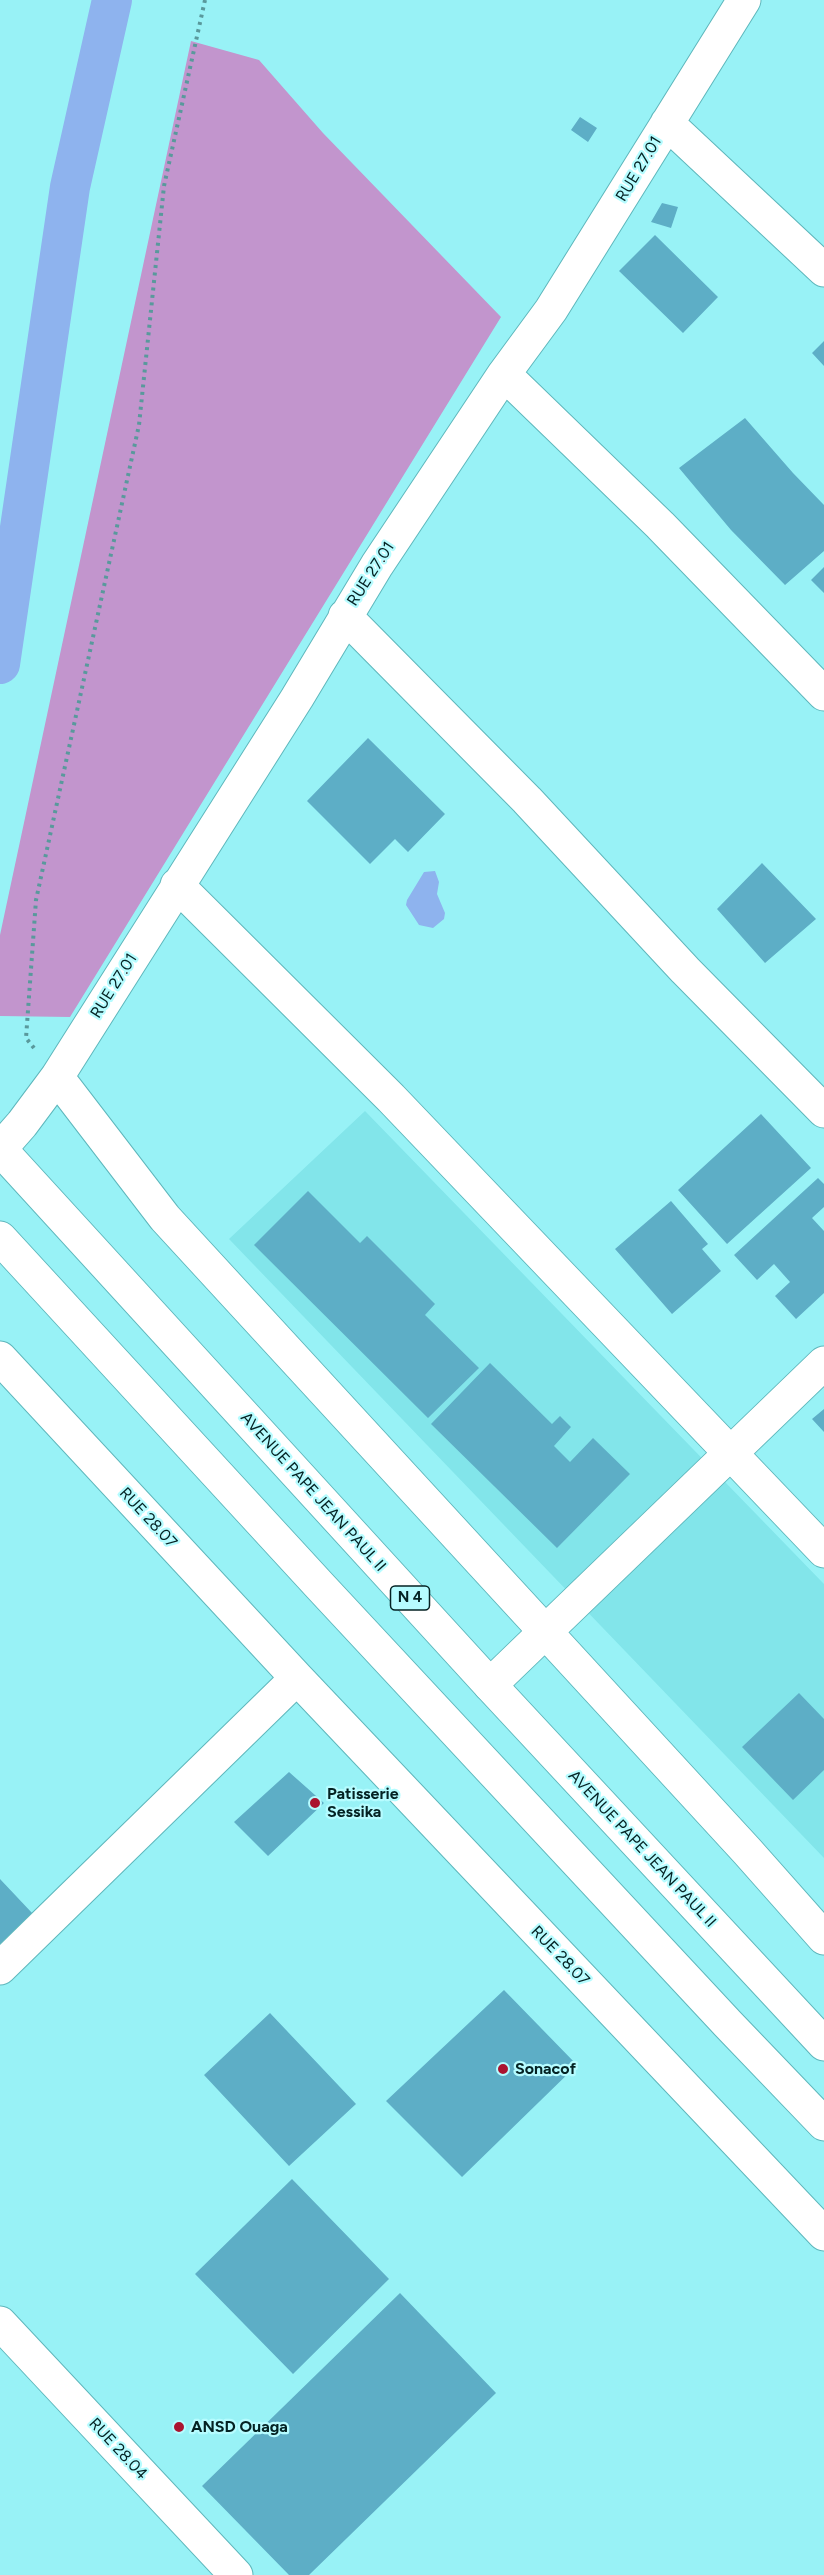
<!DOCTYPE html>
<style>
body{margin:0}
canvas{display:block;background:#98f2f6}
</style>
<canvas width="824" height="2575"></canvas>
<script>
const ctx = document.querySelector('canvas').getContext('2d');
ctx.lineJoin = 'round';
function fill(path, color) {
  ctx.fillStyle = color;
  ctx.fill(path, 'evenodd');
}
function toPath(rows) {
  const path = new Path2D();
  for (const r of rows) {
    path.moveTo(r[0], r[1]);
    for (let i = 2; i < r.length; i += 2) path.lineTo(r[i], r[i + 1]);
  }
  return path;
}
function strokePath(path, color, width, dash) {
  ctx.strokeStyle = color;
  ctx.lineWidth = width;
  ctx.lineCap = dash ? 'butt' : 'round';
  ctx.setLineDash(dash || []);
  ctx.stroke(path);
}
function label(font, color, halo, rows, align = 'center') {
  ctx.font = font + ' Figtree,sans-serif';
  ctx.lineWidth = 4.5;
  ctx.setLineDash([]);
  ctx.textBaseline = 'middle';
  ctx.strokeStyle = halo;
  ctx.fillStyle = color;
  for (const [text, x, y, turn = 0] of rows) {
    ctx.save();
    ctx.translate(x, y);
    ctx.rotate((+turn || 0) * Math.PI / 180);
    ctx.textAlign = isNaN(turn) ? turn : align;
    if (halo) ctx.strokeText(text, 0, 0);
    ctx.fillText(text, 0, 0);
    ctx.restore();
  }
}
const built = toPath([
 [365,1111,824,1584,824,1858,229,1239]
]);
const forest = toPath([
 [191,41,259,60,323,133,501,317,70,1017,0,1016,0,935]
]);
const water = toPath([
 [435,871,439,882,437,894,445,913,444,919,433,928,419,925,406,905,407,900,424,872]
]);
const canal = toPath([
 [0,664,70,187,112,0]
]);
const building = toPath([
 [580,117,597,128,588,142,571,130],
 [662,203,678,207,671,228,651,222],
 [655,235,718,297,683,333,619,271],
 [824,341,824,366,812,353],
 [745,418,793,473,824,505,824,551,785,585,731,530,679,468],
 [824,567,824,593,811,580],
 [368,738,445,814,408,852,395,839,370,864,307,801],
 [762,863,816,919,765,963,717,909],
 [761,1114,811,1168,727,1244,678,1190],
 [818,1178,824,1184,824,1207,812,1218,824,1231,824,1293,796,1319,775,1296,790,1282,774,1264,757,1280,734,1255],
 [308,1191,360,1243,367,1236,435,1304,425,1315,479,1368,428,1418,254,1245],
 [671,1201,708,1244,702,1249,721,1271,672,1314,615,1249],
 [490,1363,552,1424,560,1416,571,1427,554,1446,570,1462,593,1438,630,1474,557,1548,431,1424],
 [824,1409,824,1432,812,1419],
 [799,1693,824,1719,824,1770,793,1800,742,1747],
 [289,1772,324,1803,268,1856,234,1822],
 [0,1879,33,1914,0,1944],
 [504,1990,577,2065,462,2177,386,2101],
 [270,2013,356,2104,289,2166,204,2075],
 [292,2179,389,2279,293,2374,195,2274],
 [400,2293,496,2393,309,2575,289,2575,202,2486]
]);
const path = toPath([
 [34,1048,26,1038,36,900,139,425,164,186,205,0]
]);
const minor = toPath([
 [667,123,824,270],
 [504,374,660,525,824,694],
 [345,616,527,800,685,970,824,1111],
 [177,885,391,1098,824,1551],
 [57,1077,165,1218,747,1851,824,1938],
 [0,1149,22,1124,57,1077,297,698,377,565,504,374,551,310,744,0],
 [0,1358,297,1678,824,2234],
 [490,1685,824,1363],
 [0,1968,297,1678],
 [0,2323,236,2575]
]);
const highway = toPath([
 [0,1149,490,1685,824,2044],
 [0,1238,320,1586,728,2024,824,2124]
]);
const markers = [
 [315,1803,6,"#aa1430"],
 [503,2069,6,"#aa1430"],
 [179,2427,6,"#aa1430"]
];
const shields = [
 [410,1598,39]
];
const shieldNames = [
 ["N 4",410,1598]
];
const streetNames = [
 ["RUE 27.01",639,169,-59],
 ["RUE 27.01",371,574,-57],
 ["RUE 27.01",114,986,-58],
 ["AVENUE PAPE JEAN PAUL II",313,1492,48],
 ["RUE 28.07",148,1518,47],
 ["AVENUE PAPE JEAN PAUL II",642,1849,47],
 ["RUE 28.07",560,1956,46],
 ["RUE 28.04",118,2449,47]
];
const poiNames = [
 ["Patisserie",327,1794],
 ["Sessika",327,1812],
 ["Sonacof",515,2069],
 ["ANSD Ouaga",191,2427]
];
fill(built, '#82e5ea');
fill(forest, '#c295cd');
fill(water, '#8eb3ee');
strokePath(canal, '#8eb3ee', 40);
fill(building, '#5daec6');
strokePath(minor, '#5eb7bc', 35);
strokePath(highway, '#5eb7bc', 35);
strokePath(path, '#59999c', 4, [3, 4.5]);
strokePath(minor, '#fff', 33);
strokePath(highway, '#fff', 33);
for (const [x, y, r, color] of markers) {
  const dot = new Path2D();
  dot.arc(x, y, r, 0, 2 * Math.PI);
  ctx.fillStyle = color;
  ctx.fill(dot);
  strokePath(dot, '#b6fcff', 2);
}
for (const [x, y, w] of shields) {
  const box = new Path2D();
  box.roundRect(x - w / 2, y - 12, w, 24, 4.5);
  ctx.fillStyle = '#b6fcff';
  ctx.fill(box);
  strokePath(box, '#042223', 1.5);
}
label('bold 15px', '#042223', null, shieldNames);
label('16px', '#042223', '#b6fcff', streetNames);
label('bold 16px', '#042223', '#b6fcff', poiNames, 'left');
</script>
